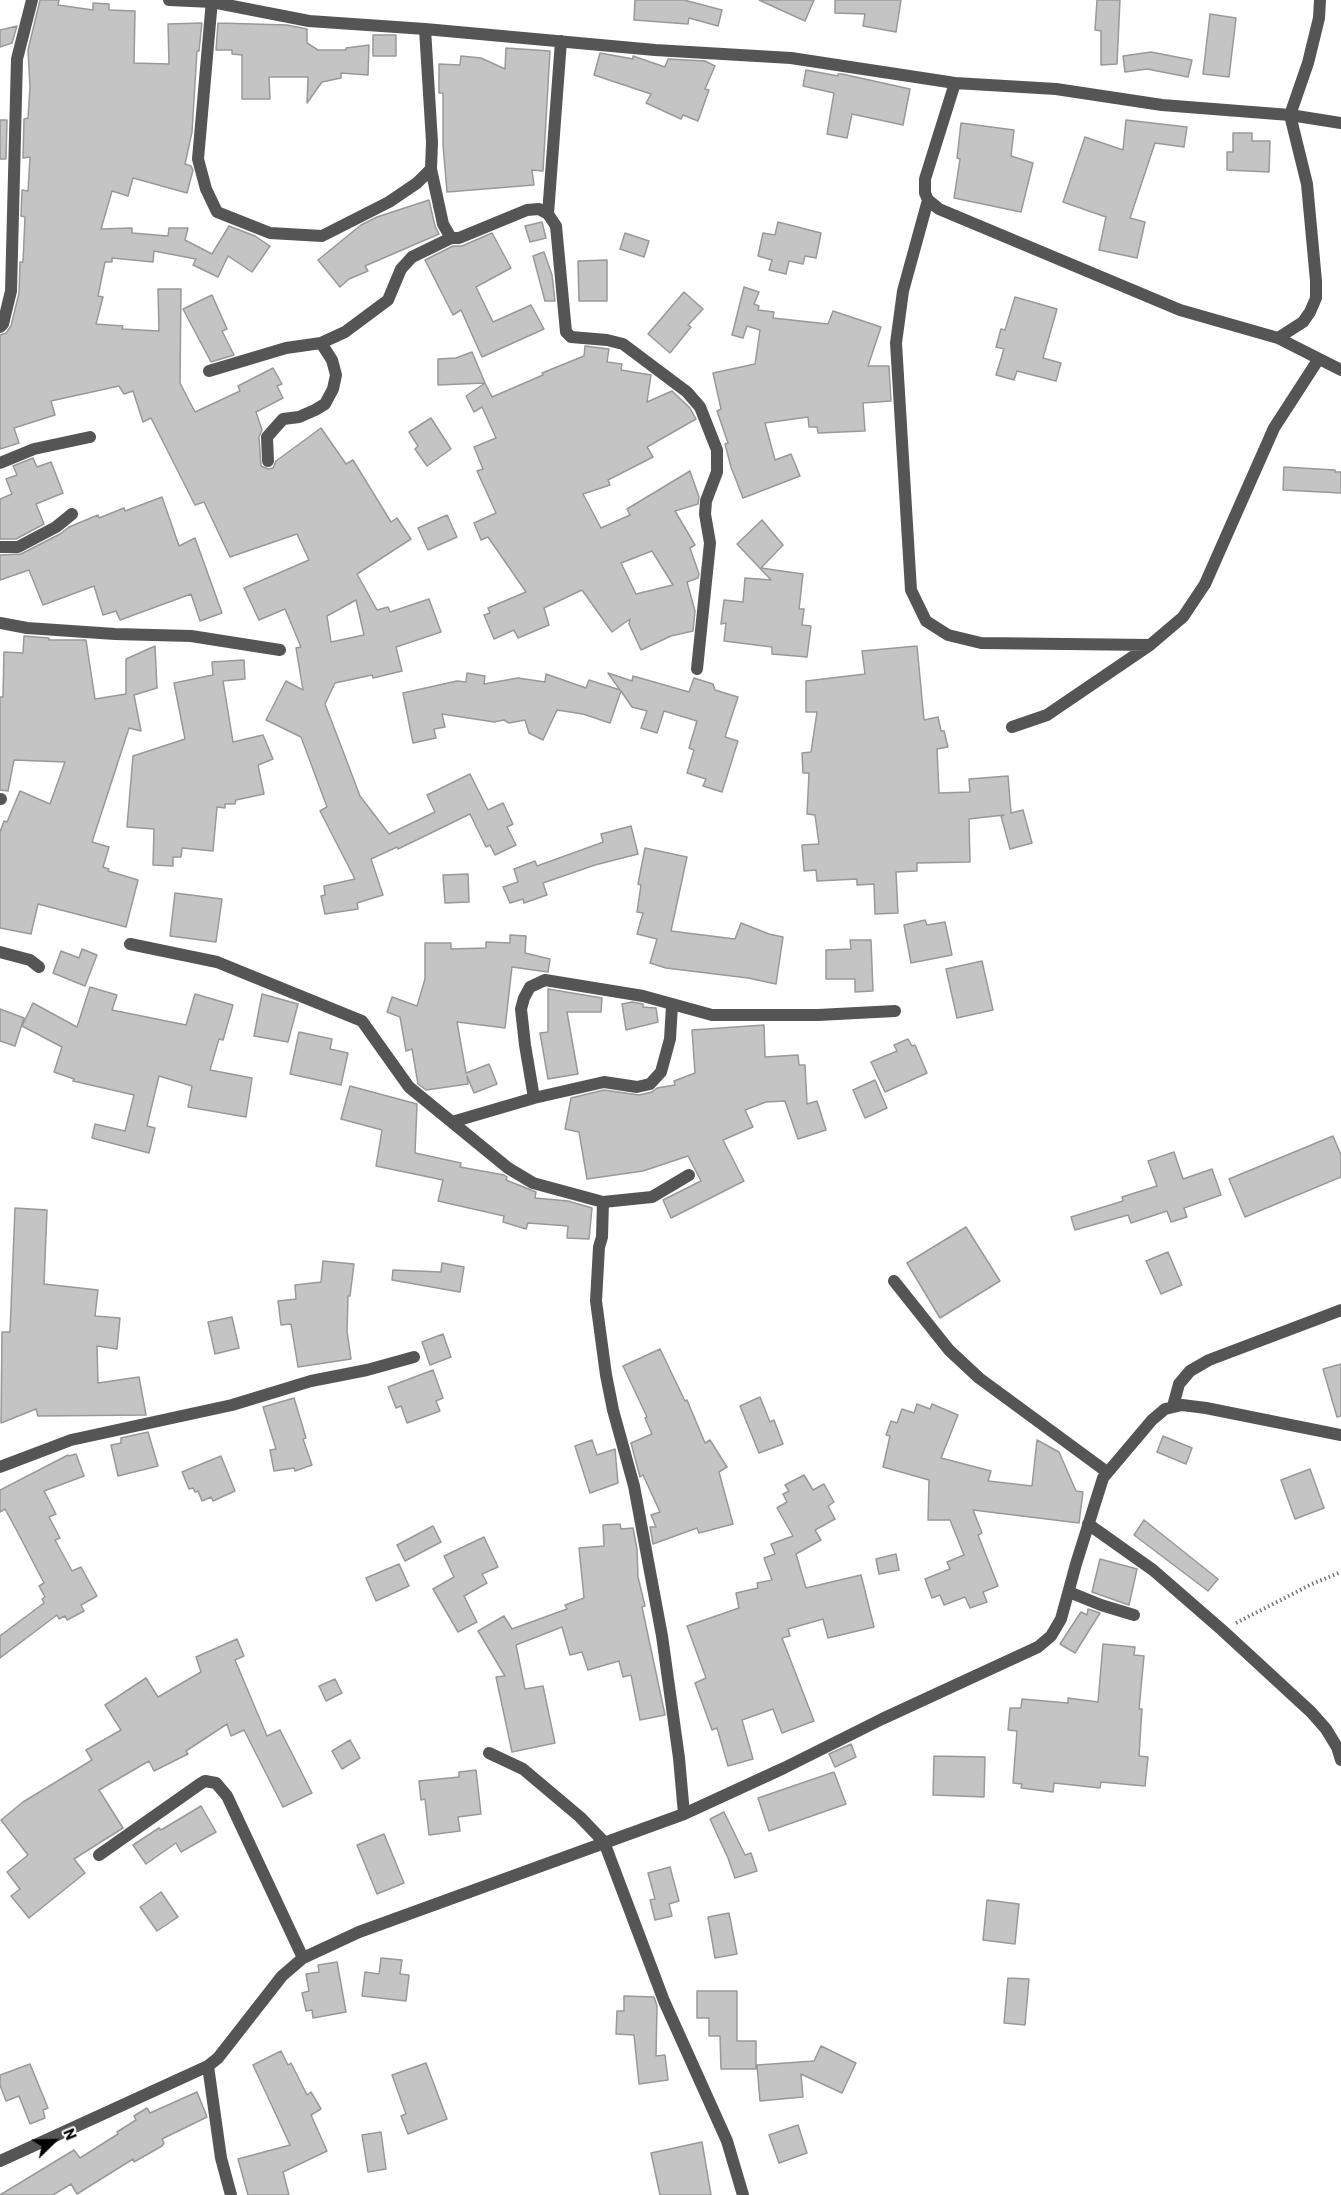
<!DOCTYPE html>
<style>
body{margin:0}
#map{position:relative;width:1341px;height:2195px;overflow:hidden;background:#fff;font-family:Barlow,sans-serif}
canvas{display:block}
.north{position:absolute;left:24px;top:2111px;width:60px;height:60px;-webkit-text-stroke:4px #fff;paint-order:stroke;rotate:67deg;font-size:16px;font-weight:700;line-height:24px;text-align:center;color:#000}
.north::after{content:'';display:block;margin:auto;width:21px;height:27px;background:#000;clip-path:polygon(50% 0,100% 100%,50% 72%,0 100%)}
</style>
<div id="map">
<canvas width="1341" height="2195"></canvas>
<div class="north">N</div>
</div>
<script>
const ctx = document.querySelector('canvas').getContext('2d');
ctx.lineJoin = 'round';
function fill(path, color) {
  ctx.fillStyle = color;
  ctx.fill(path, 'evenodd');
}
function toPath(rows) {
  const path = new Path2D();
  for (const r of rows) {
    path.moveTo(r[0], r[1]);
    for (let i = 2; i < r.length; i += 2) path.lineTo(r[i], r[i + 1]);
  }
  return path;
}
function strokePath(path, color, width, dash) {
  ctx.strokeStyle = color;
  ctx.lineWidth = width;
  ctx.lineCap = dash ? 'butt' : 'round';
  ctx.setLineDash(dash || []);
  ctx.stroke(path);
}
const building = toPath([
 [40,0,59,0,58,5,93,10,93,3,109,4,109,10,135,11,134,63,169,64,168,24,202,23,199,51,197,51,192,132,185,164,191,166,193,170,187,193,133,178,128,196,112,191,101,229,132,228,132,233,168,236,169,228,188,228,185,240,212,254,229,226,255,236,270,246,252,272,228,256,218,277,193,265,196,259,154,251,153,262,112,258,112,262,105,262,98,296,103,297,96,324,123,326,122,329,159,331,158,289,181,289,180,383,195,412,240,391,238,386,273,368,282,384,277,386,283,398,256,412,262,430,259,437,261,466,268,469,273,468,276,461,321,428,346,464,353,460,391,522,397,518,411,539,357,574,377,610,388,607,390,612,429,599,441,632,396,647,402,671,373,678,372,675,335,683,325,704,360,796,389,834,435,812,427,795,470,774,488,810,503,803,513,824,507,827,516,845,495,855,490,845,486,847,470,814,398,849,397,847,371,859,383,895,357,903,358,909,325,914,321,896,325,895,324,886,355,879,320,811,327,807,301,737,266,720,286,681,303,690,296,648,301,647,285,609,259,620,244,588,309,560,297,534,230,557,204,502,195,505,151,418,143,422,133,391,124,394,119,386,51,401,55,415,14,428,19,443,0,449,0,335,6,333,11,326,19,293,20,262,23,262,25,217,21,216,22,190,28,191,30,157,23,158,24,119,28,118,30,87,28,50,40,0],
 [356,600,364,635,331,642,327,616,356,600],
 [635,0,684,0,722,10,718,26,689,18,688,24,634,20,635,0],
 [759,0,814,0,805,21,759,0],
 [835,0,901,0,896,32,863,26,865,14,835,13,835,0],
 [1097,0,1120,0,1117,64,1101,65,1101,31,1095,30,1097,0],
 [1210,14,1236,18,1229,77,1203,74,1210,14],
 [218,23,287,25,307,29,307,43,318,50,346,50,346,48,369,45,368,75,341,73,341,78,322,82,307,103,308,77,269,77,270,99,242,99,242,55,232,54,232,50,216,50,218,23],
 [17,26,12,43,0,47,0,30,17,26],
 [373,35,396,35,396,56,373,56,373,35],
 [506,48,550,51,543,171,532,170,534,185,447,192,443,145,443,93,439,93,439,64,460,65,461,56,481,58,505,69,506,48],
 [1151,52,1192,60,1188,77,1147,69,1125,72,1123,56,1151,52],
 [600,53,633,59,633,56,665,67,668,59,705,61,715,66,705,89,709,90,698,121,683,115,681,119,646,103,651,94,594,75,600,53],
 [806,70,838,76,838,74,842,74,910,89,903,125,852,114,847,138,827,134,834,93,803,86,806,70],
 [0,120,7,120,6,159,0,159,0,120],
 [1126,120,1187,127,1184,147,1155,143,1130,218,1145,222,1137,258,1099,250,1106,217,1063,202,1085,137,1123,150,1126,120],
 [961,123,1014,130,1011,156,1033,163,1021,212,954,198,960,159,957,158,961,123],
 [1233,133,1252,133,1252,141,1270,141,1269,172,1227,170,1227,152,1233,152,1233,133],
 [429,200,435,226,439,234,365,266,368,271,349,279,340,287,318,260,361,225,377,217,429,200],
 [542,222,546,238,530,242,525,226,542,222],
 [778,222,821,233,816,258,805,256,803,264,789,261,786,274,769,270,772,260,758,256,763,233,775,235,778,222],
 [492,233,511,268,476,287,493,322,531,305,544,329,482,357,461,310,453,315,425,260,453,246,462,246,492,233],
 [625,233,649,241,644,257,620,249,625,233],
 [544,252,552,275,555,301,545,301,533,256,544,252],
 [607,260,607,301,579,301,578,261,607,260],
 [744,287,759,292,754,304,759,306,758,310,774,312,773,318,828,324,833,311,881,327,868,366,889,366,891,401,863,403,865,431,818,433,817,427,809,427,808,417,765,423,775,460,791,454,800,476,743,498,731,467,725,444,728,443,717,411,721,409,713,373,755,364,760,330,747,326,743,338,732,335,744,287],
 [684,292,703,309,688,325,691,327,670,353,648,334,684,292],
 [212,295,227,329,222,331,234,355,211,362,183,309,212,295],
 [1015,297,1057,309,1043,358,1061,363,1056,381,1017,371,1014,380,996,375,1004,349,996,347,1001,329,1005,330,1015,297],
 [585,346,609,349,607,362,622,364,621,370,651,375,647,402,672,391,690,408,696,419,647,447,653,457,608,480,610,485,583,494,601,528,630,515,627,509,690,471,699,497,698,504,675,511,695,545,690,548,699,574,698,578,687,582,695,611,693,631,671,636,641,650,629,624,630,619,612,632,582,590,544,608,549,625,518,638,514,630,494,639,484,615,490,613,488,608,526,592,488,537,481,540,474,523,496,513,477,471,483,469,474,447,496,438,482,407,474,412,466,396,485,383,492,397,543,375,542,373,584,356,585,346],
 [652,551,673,585,636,594,621,563,652,551],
 [472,352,485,383,438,385,438,359,456,358,472,352],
 [431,418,451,449,427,466,415,449,418,446,409,432,431,418],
 [33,458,37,467,51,462,63,493,36,504,44,524,16,539,0,539,0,499,12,494,6,479,17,475,13,466,33,458],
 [1284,467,1335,470,1335,472,1341,472,1341,493,1283,490,1284,467],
 [162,497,179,546,195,538,222,613,200,621,191,594,120,620,116,611,103,615,94,586,43,605,29,570,0,580,0,555,21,554,60,534,69,527,98,515,99,518,124,508,125,511,162,497],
 [447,515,457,537,428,550,418,528,447,515],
 [762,520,783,545,761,568,803,574,799,609,804,609,802,625,811,626,807,657,772,654,772,647,724,641,726,623,721,624,724,600,743,602,745,578,771,580,737,544,762,520],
 [24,636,49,638,49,640,86,640,95,699,126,694,126,659,155,646,157,688,134,695,141,731,129,728,92,842,109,847,103,867,109,869,108,871,138,880,126,927,38,904,31,934,0,928,0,832,4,821,7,822,20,791,50,804,65,762,14,760,8,791,0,790,0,697,3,697,4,652,23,653,24,636],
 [917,646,924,720,938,717,941,731,944,731,948,747,937,749,939,793,970,792,969,779,1008,776,1011,813,1023,810,1032,843,1010,849,1001,816,1004,815,969,819,970,862,917,863,917,871,896,872,898,913,875,914,874,884,857,885,857,879,817,881,816,870,804,871,802,845,819,844,815,815,807,814,809,773,803,773,802,753,811,752,817,712,806,712,806,681,865,674,862,651,917,646],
 [244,660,245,679,223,681,233,742,263,735,273,759,258,765,264,794,236,800,235,804,225,804,225,808,217,807,213,851,182,848,181,857,173,857,173,866,153,865,154,829,127,827,133,756,185,739,174,683,213,675,212,662,244,660],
 [467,673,485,676,484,684,518,678,545,682,546,674,586,688,589,680,620,690,608,673,632,681,633,676,689,692,694,678,713,684,715,690,738,697,725,737,738,741,722,792,703,786,706,779,687,773,694,750,689,748,697,721,664,711,657,733,641,728,647,711,632,707,621,691,610,723,583,714,557,710,543,740,529,733,525,720,509,723,504,720,494,722,442,714,445,727,434,729,436,738,413,743,403,693,457,681,466,682,467,673],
 [631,826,638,854,595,865,543,883,547,895,524,903,523,899,510,903,503,887,518,882,514,869,535,861,537,866,598,844,603,842,601,834,631,826],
 [645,848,687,857,671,931,735,939,741,923,769,934,783,937,776,984,748,978,666,968,650,963,657,939,637,934,643,913,637,912,641,885,638,884,645,848],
 [468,874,469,902,445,903,443,875,468,874],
 [175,893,222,899,216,942,170,936,175,893],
 [925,920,927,925,945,922,952,955,911,963,904,925,925,920],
 [510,935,526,936,525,953,550,959,548,972,512,967,505,1028,457,1022,466,1073,489,1064,497,1084,474,1093,467,1076,468,1084,426,1090,418,1084,412,1049,406,1051,400,1017,387,1012,392,997,417,1006,425,979,425,943,451,943,451,949,486,948,486,942,510,943,510,935],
 [850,940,871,940,873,991,855,992,855,979,826,979,826,950,851,949,850,940],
 [82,949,97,955,85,986,53,973,61,951,79,958,82,949],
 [982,961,993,1010,957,1018,946,969,982,961],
 [90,987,117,995,112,1010,186,1025,195,994,233,1005,223,1040,219,1039,210,1070,252,1078,246,1117,188,1107,192,1086,159,1076,147,1126,155,1128,149,1153,92,1138,95,1124,125,1131,134,1095,73,1081,74,1079,54,1072,62,1047,22,1026,33,1003,77,1027,90,987],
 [548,989,602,998,601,1012,567,1012,578,1074,548,1079,540,1033,548,1032,548,989],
 [262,994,298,1004,288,1042,254,1036,262,994],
 [632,1002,643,1004,643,1007,656,1008,658,1022,626,1030,622,1004,632,1002],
 [0,1009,24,1018,15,1046,0,1041,0,1009],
 [764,1025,765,1057,798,1055,799,1065,805,1065,807,1104,817,1101,826,1130,798,1139,785,1101,766,1102,745,1110,753,1127,723,1140,744,1181,671,1218,663,1200,701,1181,688,1156,643,1171,587,1179,579,1132,565,1129,571,1098,604,1090,639,1095,652,1092,657,1088,675,1085,674,1081,695,1073,692,1030,764,1025],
 [299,1032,332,1039,330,1049,348,1053,341,1085,290,1074,299,1032],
 [908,1039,912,1046,915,1045,927,1073,885,1092,871,1062,897,1051,894,1045,908,1039],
 [875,1080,887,1108,865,1118,853,1090,875,1080],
 [350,1086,417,1104,415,1153,461,1163,460,1167,504,1175,507,1177,506,1180,536,1192,535,1198,568,1201,592,1208,589,1239,567,1238,568,1226,528,1223,526,1229,503,1222,504,1216,438,1201,443,1180,376,1166,382,1130,341,1119,350,1086],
 [1333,1136,1341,1155,1341,1177,1245,1217,1229,1179,1333,1136],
 [1174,1152,1183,1179,1212,1169,1221,1195,1184,1208,1187,1217,1171,1222,1167,1211,1131,1223,1128,1215,1075,1230,1071,1217,1123,1201,1122,1197,1157,1186,1148,1161,1174,1152],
 [15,1208,47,1210,44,1284,98,1290,95,1316,120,1318,117,1349,97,1346,98,1383,139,1377,146,1415,38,1416,36,1409,1,1423,2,1332,10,1332,15,1208],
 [966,1227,1000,1281,940,1318,907,1263,966,1227],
 [1168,1252,1182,1285,1161,1294,1146,1261,1168,1252],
 [323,1261,354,1264,350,1296,348,1296,347,1331,351,1359,298,1367,291,1324,281,1325,278,1301,296,1299,295,1285,321,1282,323,1261],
 [442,1263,464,1267,460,1292,392,1280,393,1270,441,1272,442,1263],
 [232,1317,239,1348,215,1354,208,1322,232,1317],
 [443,1334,451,1357,430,1365,422,1342,443,1334],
 [660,1349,685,1401,687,1400,705,1443,710,1440,727,1467,719,1472,733,1524,699,1533,697,1528,653,1544,650,1527,656,1527,651,1515,660,1512,643,1475,640,1477,631,1443,652,1434,645,1418,647,1417,623,1366,660,1349],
 [1341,1364,1341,1416,1337,1417,1323,1369,1341,1364],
 [433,1370,443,1398,436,1401,440,1411,407,1423,401,1406,396,1408,388,1387,433,1370],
 [760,1397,770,1422,774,1420,783,1444,759,1453,740,1406,760,1397],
 [294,1398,306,1438,303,1439,312,1465,295,1471,294,1468,274,1471,270,1450,276,1449,263,1407,294,1398],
 [917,1404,930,1409,932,1404,958,1415,941,1458,991,1471,988,1481,1032,1486,1037,1440,1059,1452,1076,1491,1083,1492,1079,1523,973,1510,982,1533,978,1535,998,1586,983,1592,987,1602,970,1608,965,1597,944,1605,940,1595,932,1598,925,1579,950,1569,947,1562,964,1555,950,1520,928,1520,929,1480,883,1467,890,1436,886,1435,891,1421,897,1423,902,1409,914,1413,917,1404],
 [148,1432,158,1466,118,1476,111,1445,121,1443,121,1438,148,1432],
 [1163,1436,1192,1448,1186,1464,1157,1452,1163,1436],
 [592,1440,597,1455,615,1449,618,1483,590,1493,575,1446,592,1440],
 [76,1454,84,1476,44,1491,56,1514,49,1517,60,1538,55,1540,72,1571,81,1567,97,1596,81,1605,84,1611,67,1620,65,1616,59,1619,57,1615,0,1658,0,1636,44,1603,42,1599,45,1597,39,1586,44,1583,17,1531,5,1509,0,1512,0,1490,68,1455,69,1456,76,1454],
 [221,1456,235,1491,213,1501,211,1497,202,1501,198,1491,195,1492,193,1488,189,1489,182,1472,221,1456],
 [1310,1469,1324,1508,1295,1519,1281,1480,1310,1469],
 [804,1475,813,1490,824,1484,834,1502,828,1506,835,1519,815,1530,821,1540,796,1554,806,1588,861,1575,874,1627,828,1638,823,1619,788,1629,790,1636,782,1638,814,1721,782,1733,773,1709,742,1720,753,1759,728,1766,717,1728,712,1730,695,1683,706,1678,687,1626,739,1608,736,1593,758,1588,757,1583,772,1580,764,1558,775,1554,771,1544,793,1536,777,1508,787,1502,783,1494,789,1491,785,1485,804,1475],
 [1144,1520,1218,1579,1208,1591,1134,1535,1144,1520],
 [620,1524,621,1529,633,1528,637,1549,638,1577,645,1606,642,1607,665,1715,640,1720,631,1675,623,1677,619,1661,588,1670,582,1652,570,1655,562,1627,516,1645,525,1689,543,1686,555,1743,512,1752,496,1677,505,1676,478,1631,504,1616,512,1629,567,1609,565,1605,584,1598,579,1548,604,1546,603,1525,620,1524],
 [433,1526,441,1542,405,1561,397,1545,433,1526],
 [484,1537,498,1567,482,1574,487,1583,464,1596,477,1622,458,1632,433,1589,454,1577,444,1556,484,1537],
 [896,1554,899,1570,879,1574,876,1559,896,1554],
 [1100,1559,1137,1569,1129,1605,1092,1592,1100,1559],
 [399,1564,409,1586,376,1601,366,1578,399,1564],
 [1088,1609,1100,1613,1075,1653,1060,1644,1081,1612,1087,1615,1088,1609],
 [237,1639,244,1656,235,1660,267,1736,280,1730,312,1793,283,1807,244,1730,231,1736,227,1724,186,1751,188,1754,154,1771,149,1761,99,1790,123,1828,74,1859,85,1873,29,1918,11,1896,20,1889,7,1872,28,1855,1,1820,23,1802,92,1760,86,1750,121,1730,105,1705,146,1678,158,1697,201,1672,196,1657,237,1639],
 [1103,1644,1135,1647,1134,1655,1144,1656,1139,1709,1142,1709,1139,1756,1148,1757,1145,1786,1101,1782,1100,1788,1054,1783,1053,1792,1021,1788,1022,1784,1013,1783,1017,1731,1008,1730,1010,1708,1021,1708,1022,1699,1068,1703,1068,1698,1098,1702,1103,1644],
 [335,1679,342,1693,326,1701,319,1686,335,1679],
 [350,1740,360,1758,342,1769,332,1751,350,1740],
 [851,1744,856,1757,835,1767,829,1754,851,1744],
 [934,1756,985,1757,984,1797,933,1795,934,1756],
 [476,1770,481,1814,458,1817,460,1831,429,1835,425,1799,421,1800,419,1781,459,1777,459,1772,476,1770],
 [834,1772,846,1804,769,1831,758,1798,834,1772],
 [201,1806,216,1832,181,1852,176,1843,146,1864,133,1845,159,1828,161,1830,201,1806],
 [724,1812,745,1855,751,1853,757,1871,735,1878,728,1858,710,1819,724,1812],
 [384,1834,404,1883,377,1894,357,1845,384,1834],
 [670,1867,679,1901,669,1904,672,1916,655,1920,650,1900,655,1899,648,1873,670,1867],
 [161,1892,178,1917,157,1931,140,1907,161,1892],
 [987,1900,1019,1904,1015,1944,983,1940,987,1900],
 [729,1913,737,1954,715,1958,708,1917,729,1913],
 [381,1958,402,1960,400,1974,409,1975,406,2001,362,1996,365,1972,379,1974,381,1958],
 [337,1962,346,2012,313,2018,312,2010,306,2011,302,1993,309,1991,306,1974,319,1972,318,1965,337,1962],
 [1008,1978,1029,1979,1025,2025,1004,2023,1008,1978],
 [697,1991,737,1991,737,2041,756,2041,756,2069,721,2069,720,2036,709,2036,709,2018,697,2018,697,1991],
 [624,1996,654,1997,657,2006,656,2056,665,2055,668,2080,639,2084,634,2035,616,2034,617,2011,624,2011,624,1996],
 [821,2046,856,2063,842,2093,801,2074,803,2097,760,2101,757,2065,814,2061,821,2046],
 [281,2051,288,2065,291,2063,307,2095,311,2092,321,2109,311,2115,327,2151,283,2172,289,2195,248,2195,238,2159,290,2145,253,2065,281,2051],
 [426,2063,447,2119,408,2134,401,2116,406,2114,392,2075,426,2063],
 [30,2064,48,2108,43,2110,45,2118,30,2124,19,2096,6,2101,0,2085,0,2075,30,2064],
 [197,2092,207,2117,162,2139,164,2143,162,2146,134,2162,133,2159,77,2194,71,2184,53,2195,0,2195,74,2150,80,2158,118,2134,117,2132,136,2120,134,2116,147,2108,150,2113,197,2092],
 [798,2125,807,2153,779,2163,769,2135,798,2125],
 [381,2132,386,2169,368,2172,362,2135,381,2132],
 [702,2142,711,2195,660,2195,651,2153,702,2142]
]);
const path = toPath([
 [1236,1623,1312,1584,1341,1572]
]);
const street = toPath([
 [169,0,212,2,309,21,425,29,655,50,791,58,955,83,1056,89,1162,105,1290,115,1341,123],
 [212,0,198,159,206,189,217,212,270,233,322,236,389,202,417,183,431,169,432,142,425,29],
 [955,83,925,179,925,193,928,200,939,209,1180,310,1278,338,1341,370],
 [431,169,443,224,451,238,459,238,527,210,539,209,548,214,556,226,566,332,571,337,607,340,623,344,687,392,700,407,717,450,717,472,706,501,705,514,710,543,697,669],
 [928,200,903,291,896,343,911,590,926,621,948,635,981,643,1150,645],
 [548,214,561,41],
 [0,327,3,324,11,291,17,59,32,0],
 [1278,338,1303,322,1310,312,1316,298,1316,281,1307,184,1290,115,1308,63,1319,18,1320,0],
 [209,371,286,348,321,343,345,332,388,300,401,269,412,257,451,238],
 [268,461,267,437,283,419,299,417,315,410,325,404,333,389,336,375,332,360,321,343],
 [0,463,34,449,90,437],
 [0,547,18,547,56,527,72,514],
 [0,623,27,628,115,634,191,636,280,650],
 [1012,727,1047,715,1150,645,1183,617,1205,584,1274,428,1318,360],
 [0,799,1,799],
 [130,944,217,962,362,1021,409,1087,508,1168,533,1183,603,1202,602,1237,599,1247,596,1301,606,1375,613,1410,634,1486,662,1636,679,1758,684,1814],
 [0,952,30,960,39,967],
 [534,1098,525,1045,521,1009,524,998,530,987,545,980,643,996,712,1015,818,1015,895,1011],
 [452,1122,534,1098,604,1082,637,1087,650,1084,661,1072,670,1039,672,1005],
 [603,1202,652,1197,689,1175],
 [894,1281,949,1350,979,1378,1107,1472],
 [1173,1406,1179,1384,1190,1371,1209,1360,1341,1310],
 [0,1467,71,1440,232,1405,311,1381,367,1370,414,1357],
 [1088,1524,1153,1570,1222,1630,1311,1712,1326,1729,1337,1747,1341,1760],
 [1069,1592,1101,1605,1134,1615],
 [489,1753,523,1769,580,1817,604,1842,664,2001,727,2141,743,2195],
 [99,1855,200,1784,205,1781,216,1783,227,1796,303,1958],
 [208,2066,221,2158,231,2195],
 [0,2161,208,2066,218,2058,282,1976,303,1958,359,1932,684,1814,784,1768,882,1719,1038,1647,1051,1636,1061,1619,1076,1564,1103,1478,1152,1420,1165,1409,1182,1405,1206,1408,1341,1435]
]);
fill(building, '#c4c4c4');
strokePath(building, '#999', 1.5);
strokePath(path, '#777', 4, [1.5, 3]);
strokePath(street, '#555', 12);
</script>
